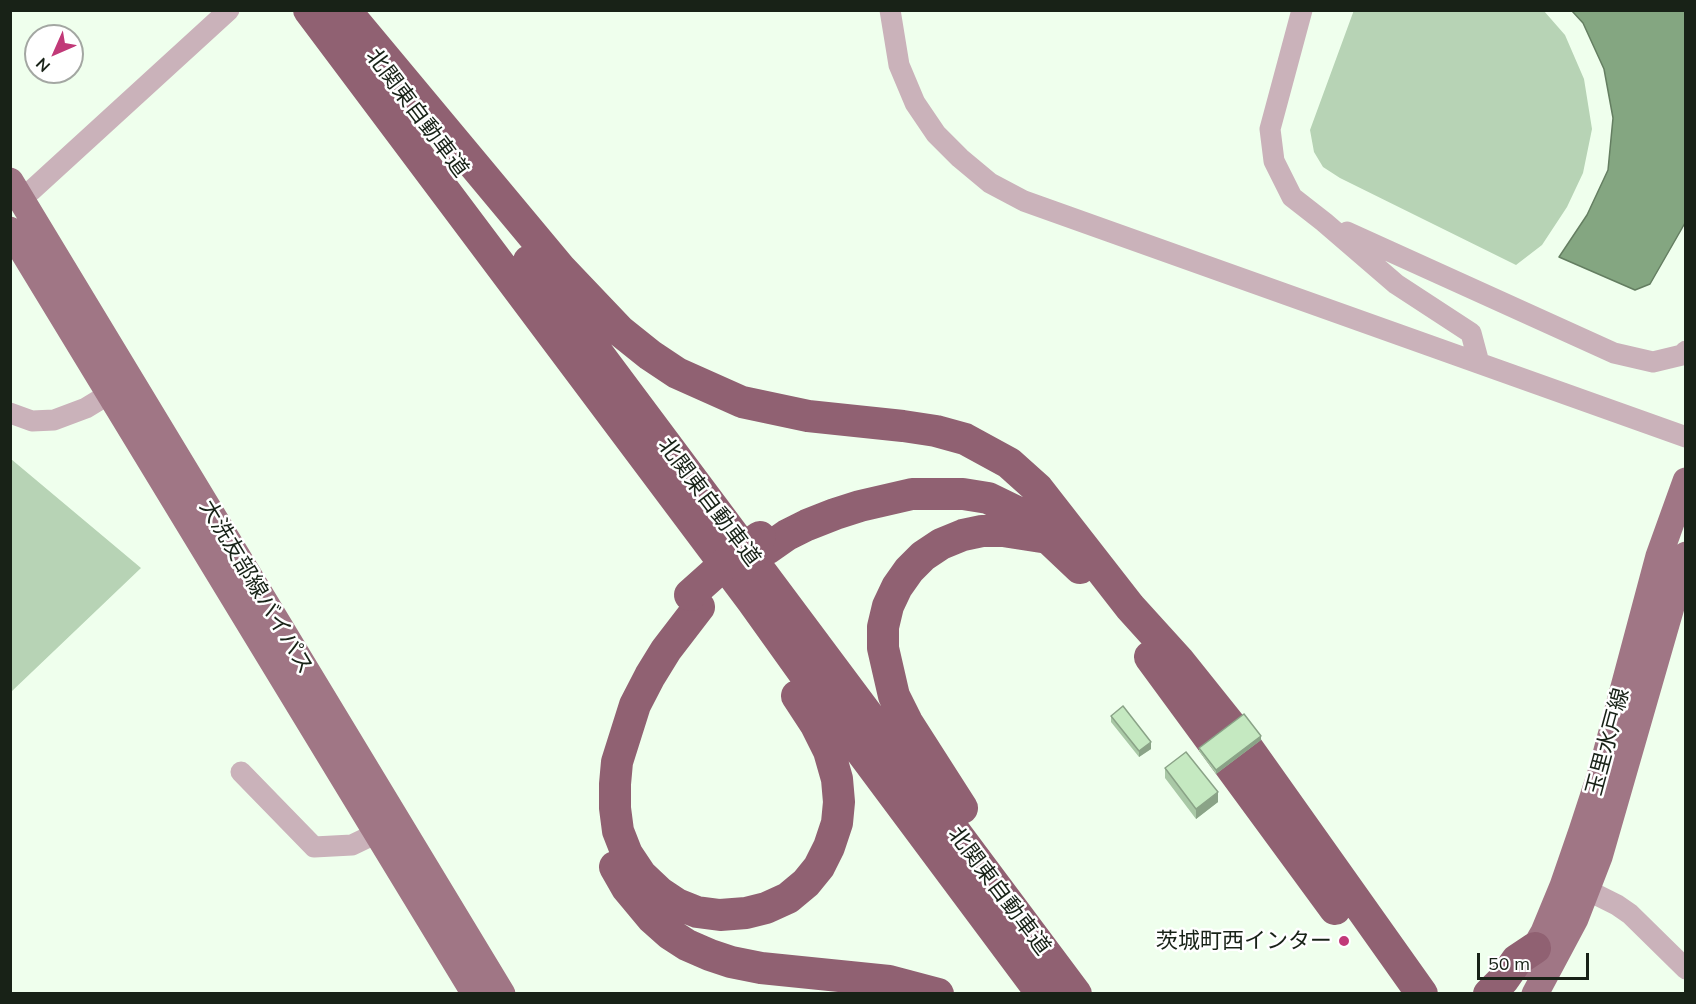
<!DOCTYPE html>
<meta charset="utf-8">
<style>
body{margin:0}
#map{position:relative;width:1696px;height:1004px;overflow:hidden;background:#efffed;font-family:Mulish,sans-serif}
canvas{display:block}
.frame{position:absolute;inset:0;border:12px solid #182217;pointer-events:none}
.north{position:absolute;left:24px;top:24px;width:60px;height:60px;box-sizing:border-box;background:#fff;border:2px solid #a3a7a2;border-radius:50%;rotate:225deg;font-size:16px;font-weight:700;line-height:24px;text-align:center;color:#182217}
.north::after{content:'';display:block;margin:auto;width:21px;height:27px;background:#c13978;clip-path:polygon(50% 0,100% 100%,50% 72%,0 100%)}
.scale{position:absolute;left:1477px;top:953px;width:112px;height:27px;box-sizing:border-box;border:3px solid #182217;border-top:0;padding-left:8px;font-size:18px;line-height:21px;white-space:nowrap;color:#182217;-webkit-text-stroke:4px #fff;paint-order:stroke}
</style>
<div id="map">
<canvas width="1696" height="1004"></canvas>
<div class="frame"></div>
<div class="north">N</div>
<div class="scale">50 m</div>
</div>
<script>
const ctx = document.querySelector('canvas').getContext('2d');
ctx.lineJoin = 'round';
function fill(path, color) {
  ctx.fillStyle = color;
  ctx.fill(path, 'evenodd');
}
function toPath(rows) {
  const path = new Path2D();
  for (const r of rows) {
    path.moveTo(r[0], r[1]);
    for (let i = 2; i < r.length; i += 2) path.lineTo(r[i], r[i + 1]);
  }
  return path;
}
function strokePath(path, color, width, dash) {
  ctx.strokeStyle = color;
  ctx.lineWidth = width;
  ctx.lineCap = dash ? 'butt' : 'round';
  ctx.setLineDash(dash || []);
  ctx.stroke(path);
}
function label(font, color, halo, rows, align = 'center') {
  ctx.font = font + ' Mulish,"Noto Sans JP",sans-serif';
  ctx.lineWidth = 5;
  ctx.setLineDash([]);
  ctx.textBaseline = 'middle';
  ctx.strokeStyle = halo;
  ctx.fillStyle = color;
  for (const [text, x, y, turn = 0] of rows) {
    ctx.save();
    ctx.translate(x, y);
    ctx.rotate((+turn || 0) * Math.PI / 180);
    ctx.textAlign = isNaN(turn) ? turn : align;
    if (halo) ctx.strokeText(text, 0, 0);
    ctx.fillText(text, 0, 0);
    ctx.restore();
  }
}
const green = toPath([
 [1354,10,1544,11,1565,35,1584,79,1592,129,1583,173,1567,207,1542,245,1516,265,1340,178,1323,167,1314,152,1310,130],
 [11,459,141,568,11,692]
]);
const water = toPath([
 [1572,11,1685,11,1685,223,1650,284,1635,290,1559,257,1587,215,1608,170,1613,118,1604,69,1583,23,1572,11]
]);
const minor = toPath([
 [890,10,899,65,915,103,936,134,960,158,990,183,1024,201,1686,437],
 [1302,10,1270,129,1274,161,1292,197,1324,222,1396,284,1471,333,1479,363],
 [21,198,32,190,229,10],
 [1347,232,1614,353,1653,362,1682,355,1686,351],
 [10,413,32,421,54,420,86,408,109,394],
 [241,772,314,847,352,845,377,833],
 [1587,890,1617,905,1630,914,1686,969]
]);
const major = toPath([
 [10,181,502,994],
 [10,230,475,994],
 [1525,965,1544,932,1563,886,1582,831,1601,773,1659,556,1686,481],
 [1535,994,1575,919,1599,857,1686,555]
]);
const highway = toPath([
 [309,10,753,602,831,711,1042,994],
 [345,10,560,268,620,331,650,355,677,373,742,402,808,416,903,426,936,431,965,439,1009,463,1038,489,1130,607,1179,661,1239,736,1422,994],
 [529,261,1076,994],
 [767,549,787,535,807,525,835,514,860,506,912,494,963,494,988,498,1025,516,1080,568],
 [699,607,666,650,650,676,635,705,617,762,615,784,615,808,618,831,627,854,641,875,659,892,677,904,697,912,720,915,746,913,766,908,788,898,806,883,819,867,829,847,837,823,839,802,837,779,829,751,816,725,797,696],
 [1150,657,1335,909],
 [962,808,907,722,894,696,883,648,883,627,888,606,897,587,909,570,923,556,941,544,963,535,982,531,1003,531,1048,538],
 [615,867,627,888,652,918,670,934,687,945,710,955,731,962,761,968,889,981,938,994],
 [1489,994,1503,980,1517,960,1535,948]
]);
const highwayBridge = toPath([
 [690,595,737,553,760,537]
]);
const wall = toPath([
 [1111,716,1151,749,1139,757,1111,722],
 [1261,740,1216,774,1199,751,1199,748],
 [1165,768,1218,802,1196,819,1165,778]
]);
const shadedWall = toPath([
 [1261,736,1261,740,1216,774,1216,770],
 [1151,742,1151,749,1139,757,1139,751],
 [1218,792,1218,802,1196,819,1196,809]
]);
const building = toPath([
 [1123,706,1151,742,1139,751,1111,716,1123,706],
 [1244,714,1261,736,1216,770,1199,748,1244,714],
 [1186,752,1218,792,1196,809,1165,768,1186,752]
]);
const markers = [
 [1344,941,6,"#c13978"]
];
const streetNames = [
 ["北関東自動車道",417,113,53],
 ["北関東自動車道",709,502,53],
 ["大洗友部線バイパス",256,587,59],
 ["玉里水戸線",1608,742,-75],
 ["北関東自動車道",999,891,53]
];
const poiNames = [
 ["茨城町西インター",1332,941]
];
fill(green, '#b7d3b5');
fill(water, '#84a681');
strokePath(water, '#647e61', 1.5);
strokePath(minor, '#cab2ba', 21);
strokePath(major, '#a07685', 27);
strokePath(highway, '#906172', 32);
strokePath(highwayBridge, '#906172', 32);
fill(wall, '#a9c8a6');
fill(shadedWall, '#8aa387');
fill(building, '#c5e9c1');
strokePath(building, '#8aa387', 1.5);
for (const [x, y, r, color] of markers) {
  const dot = new Path2D();
  dot.arc(x, y, r, 0, 2 * Math.PI);
  ctx.fillStyle = color;
  ctx.fill(dot);
  strokePath(dot, '#fff', 2);
}
label('22px', '#182217', '#fff', streetNames);
label('22px', '#182217', '#fff', poiNames, 'right');
</script>
